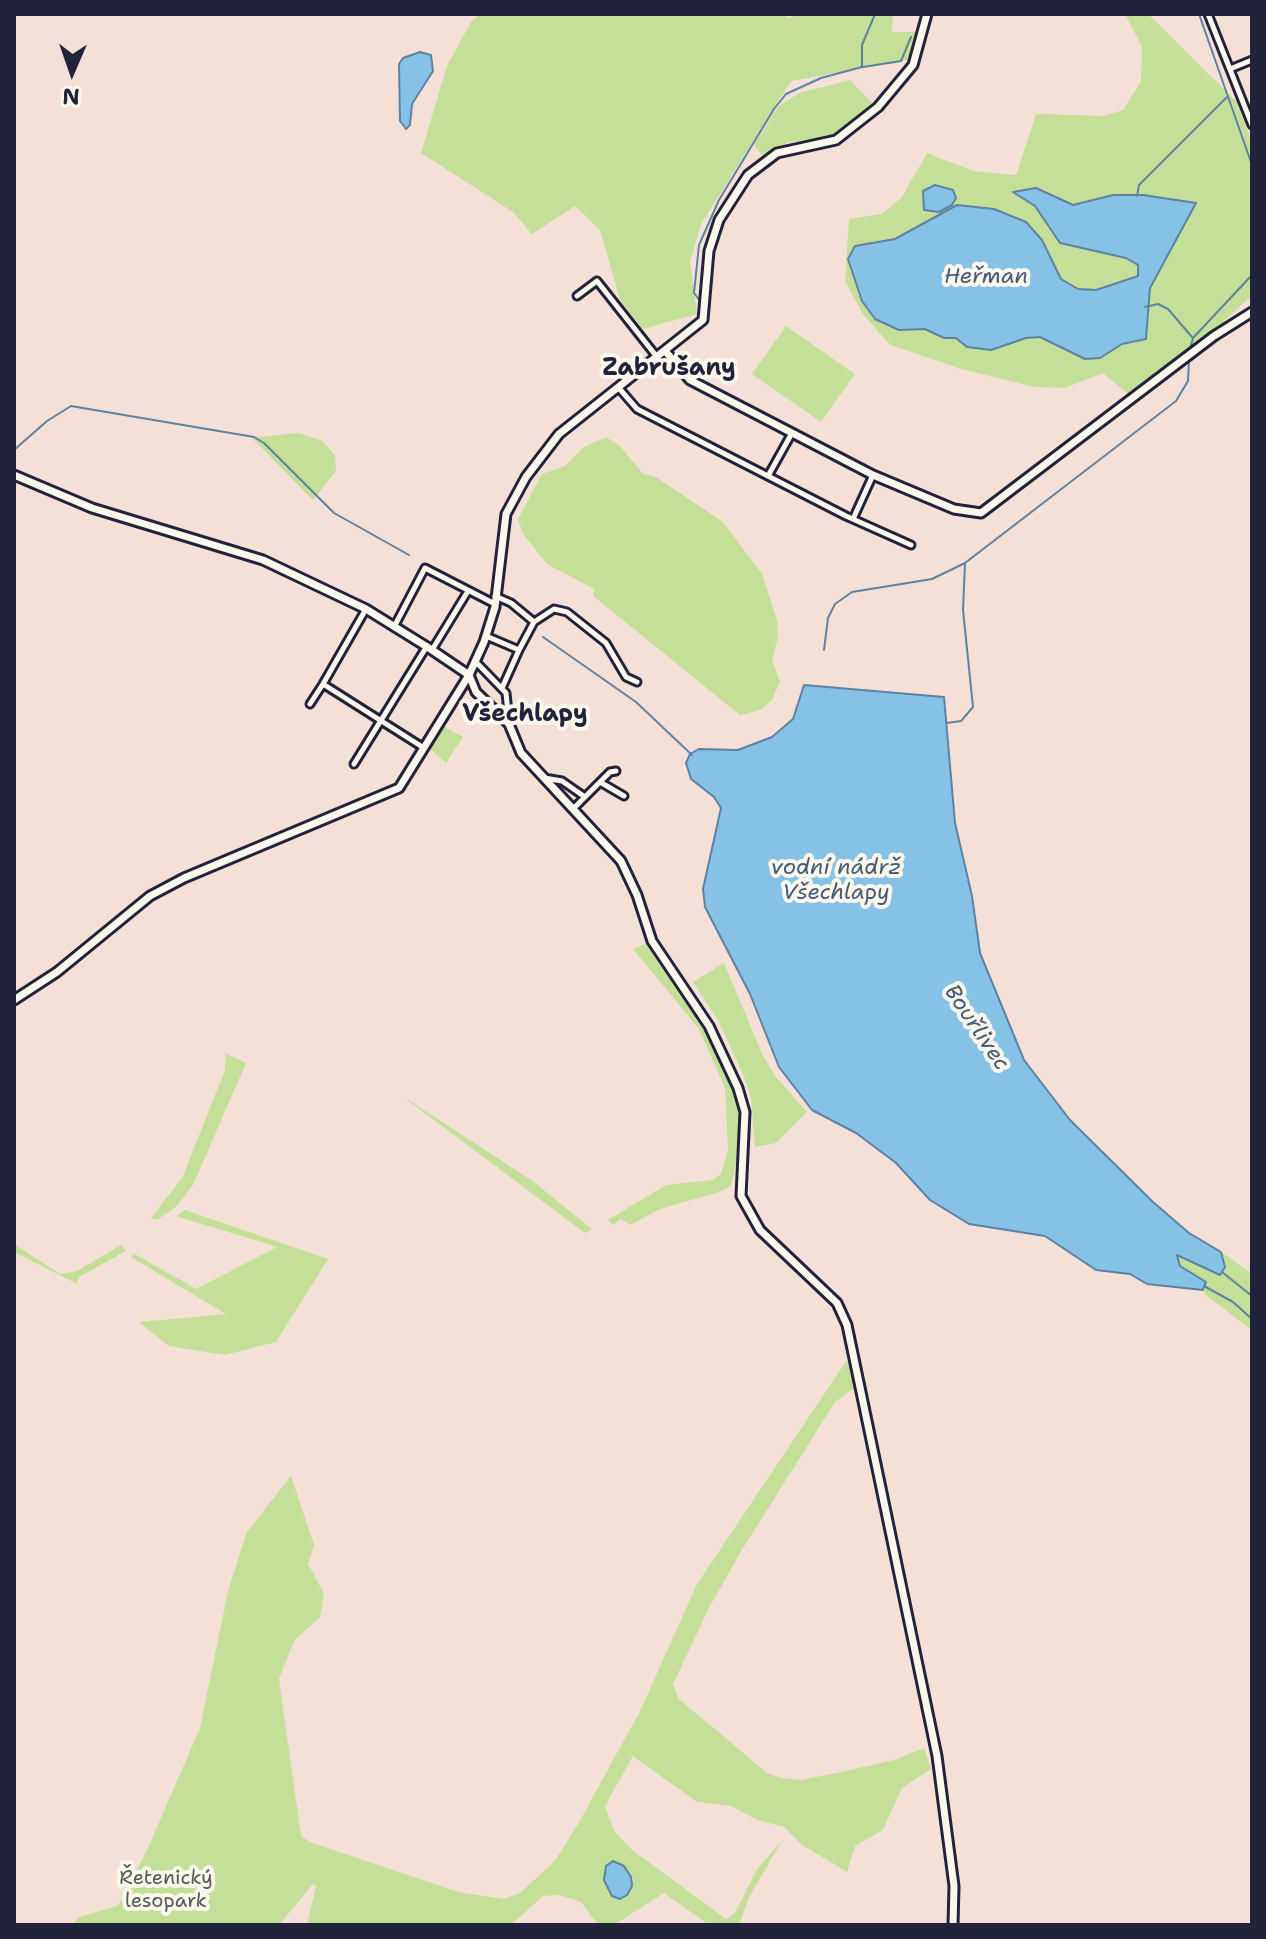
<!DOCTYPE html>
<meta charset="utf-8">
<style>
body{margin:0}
#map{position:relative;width:1266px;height:1939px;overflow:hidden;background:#f5e0d8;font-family:"Shantell Sans",sans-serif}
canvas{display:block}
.frame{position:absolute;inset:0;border:16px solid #22223b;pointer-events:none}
.north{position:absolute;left:32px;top:32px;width:80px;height:80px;-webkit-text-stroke:6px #fbf7ec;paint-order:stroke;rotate:182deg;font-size:22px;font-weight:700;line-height:32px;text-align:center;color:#22223b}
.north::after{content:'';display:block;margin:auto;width:28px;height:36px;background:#22223b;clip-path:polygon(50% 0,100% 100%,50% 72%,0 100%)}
</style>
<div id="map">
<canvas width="1266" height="1939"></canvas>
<div class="frame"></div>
<div class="north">N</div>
</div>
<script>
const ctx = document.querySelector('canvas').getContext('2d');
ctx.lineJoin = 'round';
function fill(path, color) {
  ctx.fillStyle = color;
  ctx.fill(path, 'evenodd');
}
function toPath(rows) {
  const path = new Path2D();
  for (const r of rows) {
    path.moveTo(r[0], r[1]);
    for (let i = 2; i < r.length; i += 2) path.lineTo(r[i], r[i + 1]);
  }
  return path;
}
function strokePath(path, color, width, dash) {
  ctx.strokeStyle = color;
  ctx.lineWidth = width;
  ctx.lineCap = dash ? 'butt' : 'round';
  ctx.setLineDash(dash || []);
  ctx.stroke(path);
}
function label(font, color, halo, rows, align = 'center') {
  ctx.font = font + ' "Shantell Sans",sans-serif';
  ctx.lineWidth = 8;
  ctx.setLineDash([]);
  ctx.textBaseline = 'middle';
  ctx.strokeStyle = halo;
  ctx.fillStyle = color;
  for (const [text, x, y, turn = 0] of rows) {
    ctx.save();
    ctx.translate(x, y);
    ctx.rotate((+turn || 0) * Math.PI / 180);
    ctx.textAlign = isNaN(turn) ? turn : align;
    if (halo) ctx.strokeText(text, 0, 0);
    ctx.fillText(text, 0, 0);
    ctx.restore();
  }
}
const green = toPath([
 [480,14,785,14,787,18,805,14,893,14,892,32,916,32,921,14,914,59,791,81,701,224,690,262,697,314,643,329,620,300,600,230,575,206,532,234,513,212,421,153,447,66,471,22],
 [1125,14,1148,14,1236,101,1252,142,1252,295,1216,329,1128,394,1103,373,1065,388,1035,387,961,369,890,345,863,314,845,281,849,219,882,214,902,197,927,153,973,171,1016,175,1036,114,1104,116,1123,110,1141,81,1142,47],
 [1036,188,1073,205,1113,195,1143,195,1196,203,1150,288,1148,326,1138,342,1122,344,1099,358,1085,359,1041,337,1026,338,991,350,968,347,956,338,944,338,925,329,899,330,875,319,862,301,858,294,855,246,895,239,942,214,1026,222,1042,240,1061,279,1078,289,1096,290,1138,276,1138,265,1126,258,1053,235,1035,206,1015,193],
 [850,80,874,105,833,139,789,142,762,155,754,145,778,107,799,93],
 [786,326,855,374,821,422,752,374],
 [298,433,322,441,335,455,336,471,313,500,252,438],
 [606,437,620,446,643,474,656,477,723,522,762,574,777,621,778,638,772,659,780,682,772,700,761,710,740,715,593,596,594,589,547,564,523,534,518,519,542,474,565,466,584,447],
 [443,726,463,737,446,763,429,748],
 [648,943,704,1026,730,1078,741,1115,735,1169,731,1186,719,1192,660,1209,630,1225,621,1219,613,1225,608,1220,666,1185,712,1180,721,1174,728,1149,725,1088,699,1029,633,949],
 [724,963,763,1056,776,1077,807,1112,776,1143,755,1147,751,1098,744,1077,719,1022,693,982],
 [222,1052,246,1063,193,1185,176,1207,157,1220,151,1218,182,1178,225,1070,226,1055],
 [398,1093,534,1182,592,1229,585,1233],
 [185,1210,328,1259,276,1342,225,1355,169,1346,139,1322,226,1314,131,1257,135,1254,196,1289,277,1247,176,1216],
 [14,1244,60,1274,77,1271,121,1245,126,1251,79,1277,77,1284,14,1252],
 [1221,1252,1252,1274,1252,1330,1204,1294,1206,1282,1180,1266,1176,1257,1177,1254,1220,1275,1225,1267],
 [847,1360,854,1388,835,1402,740,1553,709,1608,673,1684,679,1699,767,1773,781,1778,801,1780,841,1772,894,1760,924,1748,931,1769,902,1788,883,1830,855,1846,847,1872,802,1845,784,1827,755,1819,731,1806,697,1802,633,1756,605,1806,614,1831,632,1850,726,1919,735,1913,757,1869,782,1841,749,1897,739,1925,709,1925,664,1893,614,1925,598,1925,581,1902,560,1895,543,1896,511,1925,307,1925,316,1886,313,1884,279,1925,72,1925,79,1917,118,1906,147,1850,200,1728,228,1591,247,1532,291,1476,314,1545,308,1564,324,1594,320,1617,294,1641,279,1679,301,1836,312,1843,458,1892,503,1899,520,1893,554,1862,577,1826,641,1709,697,1584]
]);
const water = toPath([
 [420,52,431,55,433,71,412,104,410,125,406,129,400,121,399,64,403,58,420,52],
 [935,185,953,190,956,198,952,205,939,212,924,210,923,191,935,185],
 [1036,188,1073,205,1113,195,1143,195,1196,203,1150,288,1146,339,1122,344,1100,358,1085,359,1040,337,1026,338,991,350,967,347,956,338,944,338,925,329,899,330,875,319,862,301,848,259,855,246,895,239,957,205,994,209,1026,222,1042,240,1061,279,1078,289,1096,290,1138,276,1138,265,1126,258,1060,243,1035,206,1013,192,1036,188],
 [804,685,944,697,955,823,972,896,980,953,1024,1060,1070,1120,1153,1202,1189,1233,1221,1252,1225,1267,1220,1275,1177,1255,1180,1266,1206,1282,1203,1290,1147,1284,1130,1274,1096,1270,1045,1236,969,1224,930,1200,896,1163,856,1133,812,1110,779,1067,750,994,705,907,703,889,721,808,714,797,691,779,686,763,690,754,699,749,738,750,772,737,793,719,804,685],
 [613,1861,624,1866,631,1877,632,1886,627,1895,620,1899,612,1896,604,1880,606,1866,613,1861]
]);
const stream = toPath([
 [1199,14,1252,165],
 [863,67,901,61,911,37],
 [1137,196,1139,185,1227,97],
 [700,301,694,293,699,245,719,200,774,109,786,94,821,78,862,67,862,45,875,14],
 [1145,307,1158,304,1168,309,1192,337],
 [1190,349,1193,338,1252,275],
 [14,450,47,421,71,406,254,437,264,443,334,513,409,555],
 [543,637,636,702,692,755],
 [824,650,828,618,835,604,852,592,932,579,965,563,1176,401,1188,381,1189,360],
 [947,723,961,721,973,707,963,610,965,563],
 [1251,742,1252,713],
 [1222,1272,1252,1296],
 [1204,1286,1233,1302,1252,1319]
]);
const street = toPath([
 [1208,14,1252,125],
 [1230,69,1252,60],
 [577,296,597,281,657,357],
 [618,387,637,409,846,516,911,545],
 [768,476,792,433],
 [853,519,873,475],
 [495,596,511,603,534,622,519,650],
 [366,609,323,684,424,748],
 [534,622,554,609,567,612,606,643,626,677,637,682],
 [394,627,425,568,495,604],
 [486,636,519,650,502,688],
 [432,650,468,591],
 [476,662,506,693,509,723],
 [310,704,323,684],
 [354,764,427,646],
 [544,778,562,781,585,797],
 [600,782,624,796],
 [573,809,610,772,616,771]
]);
const secondary = toPath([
 [666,352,690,380,873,475,954,509,981,513,1214,336,1252,312],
 [14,475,92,508,263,560,366,609,432,650,469,675,476,692,509,724,521,753,621,861,637,895,652,941,709,1026,738,1088,745,1112,741,1196,760,1230,837,1303,847,1325,937,1756,954,1886,953,1925],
 [14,1000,57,972,150,896,184,878,399,788,469,675,484,642,495,607,506,514,526,477,559,434,703,320,709,251,719,220,748,175,777,153,836,140,878,107,913,65,927,14]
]);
const parkNames = [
 ["Řetenický",166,1879],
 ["lesopark",166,1902]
];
const waterNames = [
 ["Heřman",986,277],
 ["vodní nádrž",836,868],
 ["Všechlapy",836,893],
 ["Bouřlivec",976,1028,56]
];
const quarterNames = [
 ["Zabrušany",669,369],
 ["Všechlapy",525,715]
];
fill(green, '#c4e098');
fill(water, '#86c2e5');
strokePath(water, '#5e82a1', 2);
strokePath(stream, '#5e82a1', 2);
strokePath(street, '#22223b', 11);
strokePath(secondary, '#22223b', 13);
strokePath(street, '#fbf7ec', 5);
strokePath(secondary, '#fbf7ec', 7);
label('20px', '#535b57', '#fbf7ec', parkNames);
label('italic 22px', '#455a76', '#fbf7ec', waterNames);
label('bold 24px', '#22223b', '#fbf7ec', quarterNames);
</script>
